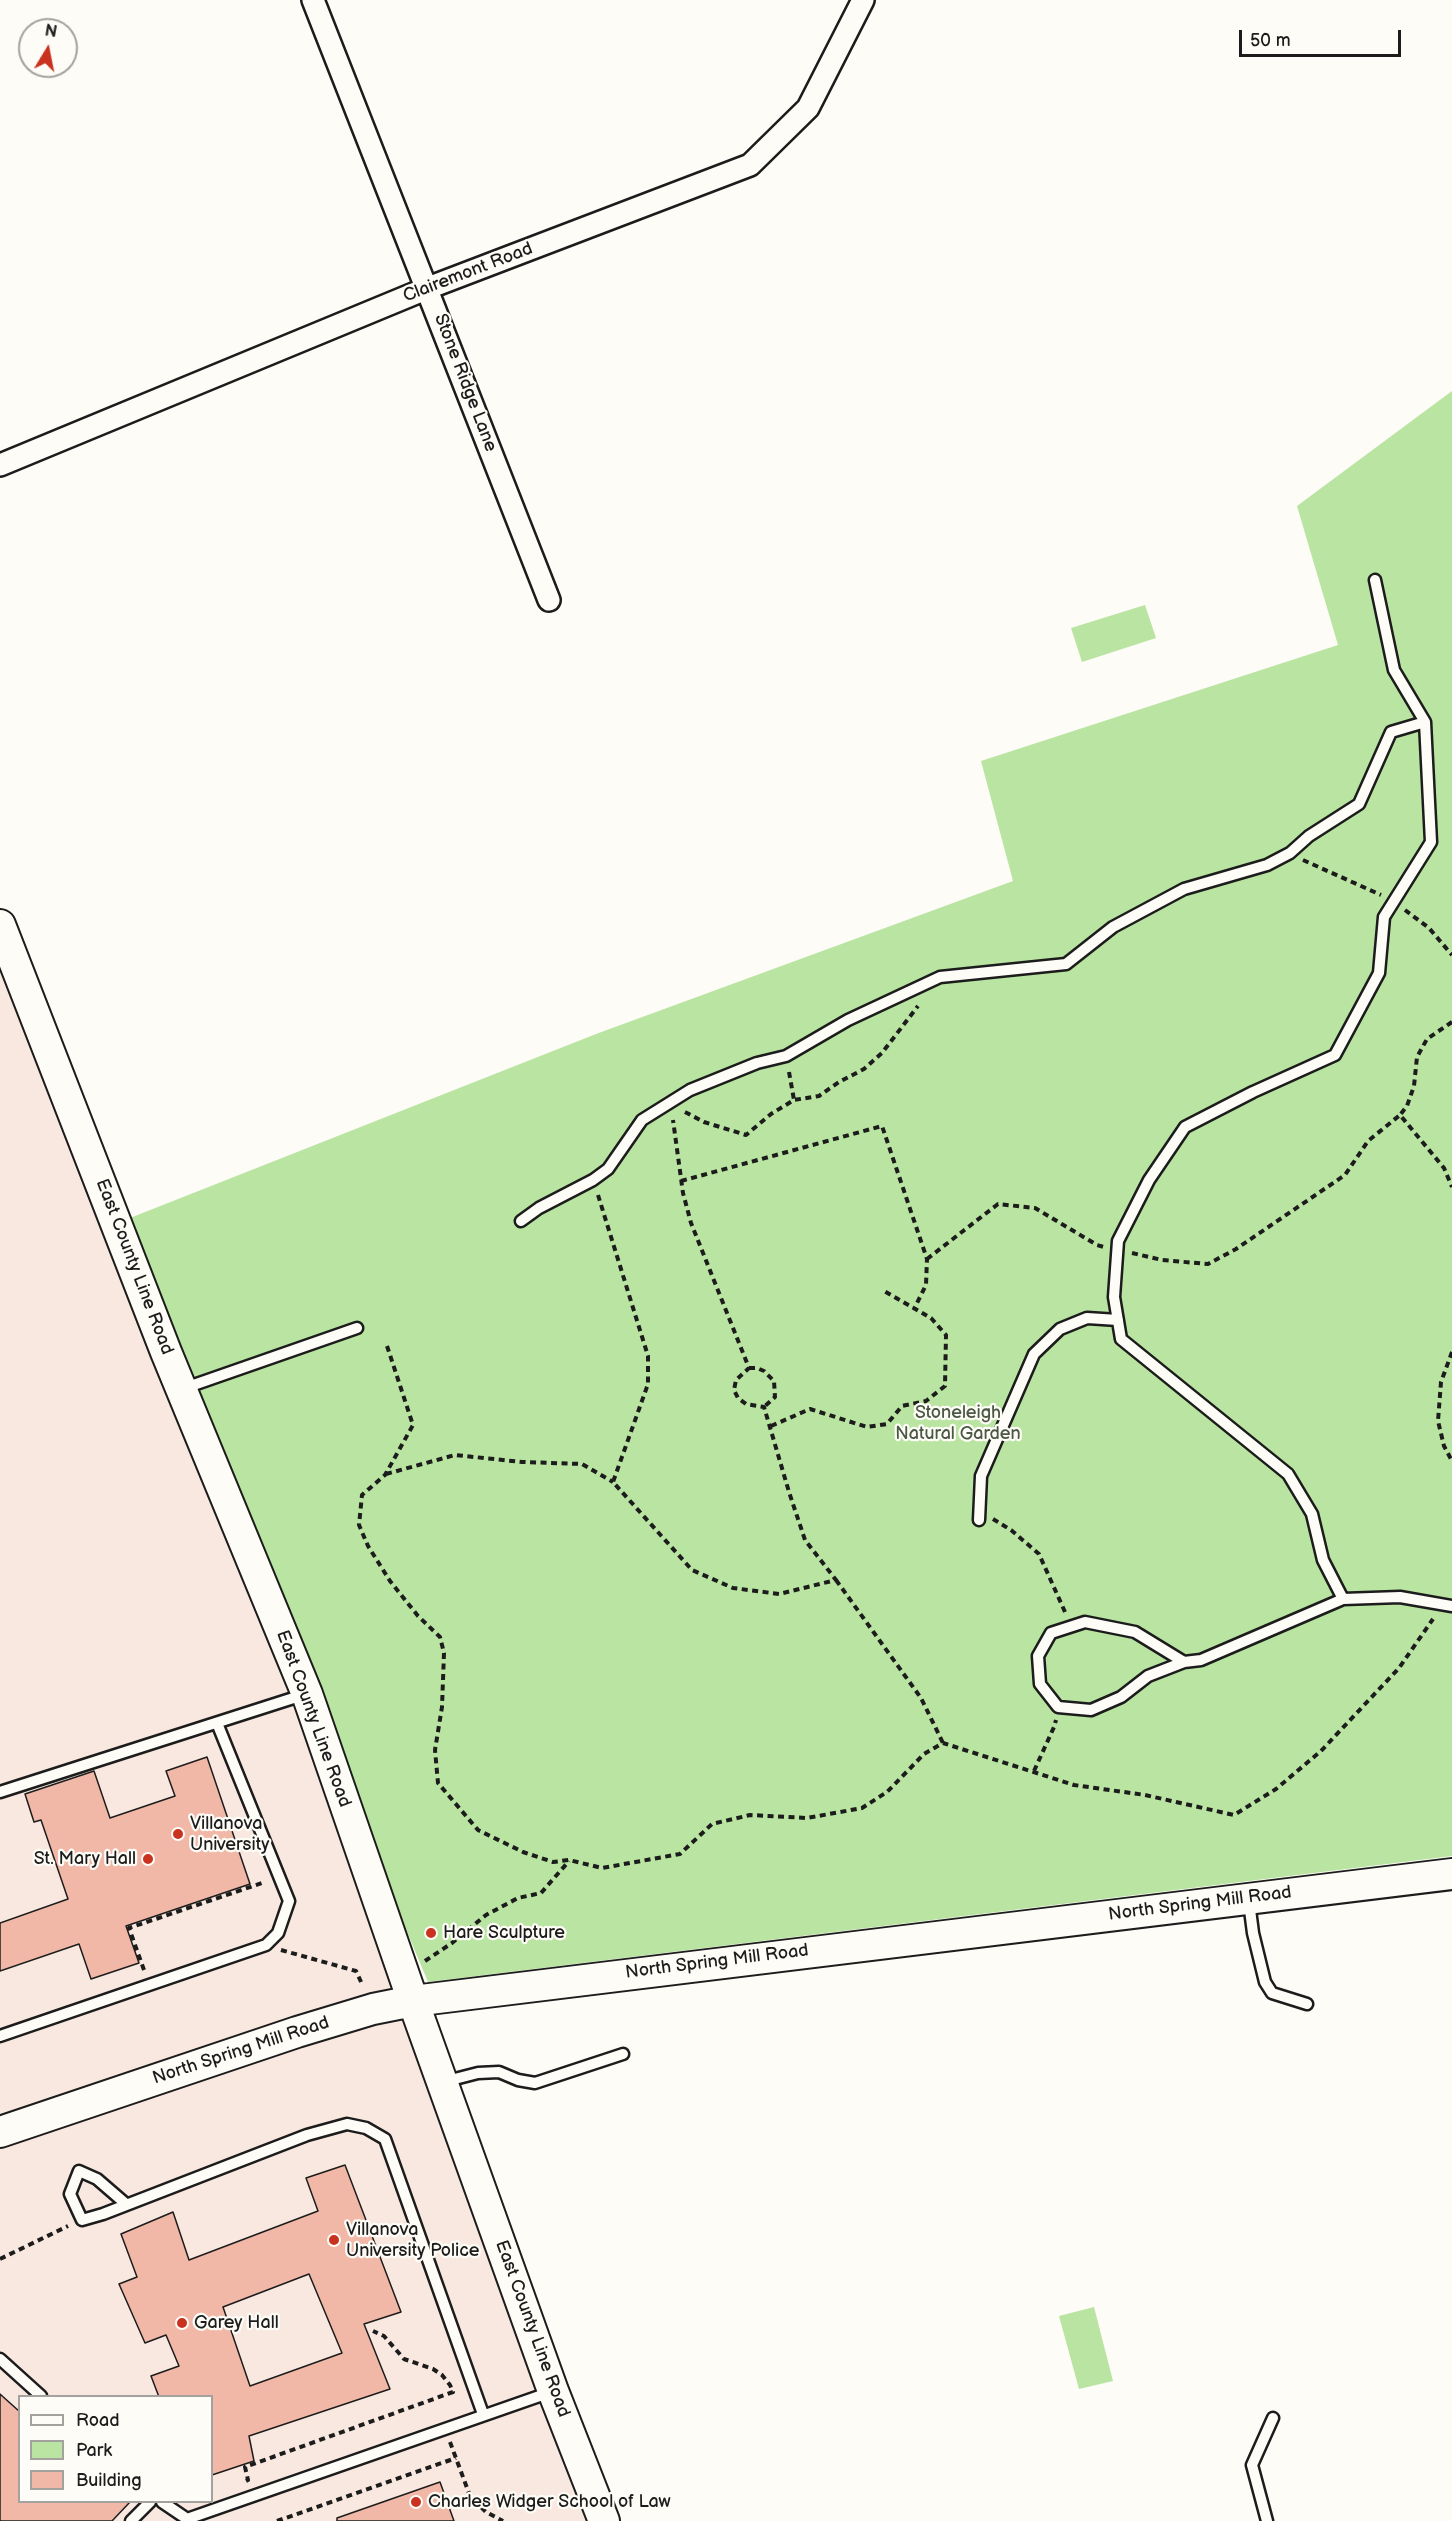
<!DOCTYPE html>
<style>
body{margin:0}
#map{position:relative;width:1452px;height:2521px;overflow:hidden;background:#fdfcf7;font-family:"Balsamiq Sans",sans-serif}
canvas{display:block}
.legend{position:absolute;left:18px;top:2395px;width:195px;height:108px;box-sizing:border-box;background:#fdfcf7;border:2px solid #a3a29f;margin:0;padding:8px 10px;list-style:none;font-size:18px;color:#1c1c1c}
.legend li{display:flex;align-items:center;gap:12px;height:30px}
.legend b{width:30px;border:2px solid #a3a29f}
.north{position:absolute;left:18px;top:18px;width:60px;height:60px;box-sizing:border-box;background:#fdfcf7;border:2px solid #a3a29f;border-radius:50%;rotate:10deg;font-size:16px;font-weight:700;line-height:24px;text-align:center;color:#1c1c1c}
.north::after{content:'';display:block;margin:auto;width:21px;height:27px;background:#c8321e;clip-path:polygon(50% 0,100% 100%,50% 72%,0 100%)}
.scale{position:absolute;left:1239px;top:30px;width:162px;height:27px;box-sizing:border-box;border:3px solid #1c1c1c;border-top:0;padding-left:8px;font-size:18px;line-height:21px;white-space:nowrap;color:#1c1c1c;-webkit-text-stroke:4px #fdfcf7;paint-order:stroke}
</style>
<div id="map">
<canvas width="1452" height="2521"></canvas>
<ul class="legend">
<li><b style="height:8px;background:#fdfcf7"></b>Road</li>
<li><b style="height:16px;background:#bae4a1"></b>Park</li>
<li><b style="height:16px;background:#f1b8a8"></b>Building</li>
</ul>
<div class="north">N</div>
<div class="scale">50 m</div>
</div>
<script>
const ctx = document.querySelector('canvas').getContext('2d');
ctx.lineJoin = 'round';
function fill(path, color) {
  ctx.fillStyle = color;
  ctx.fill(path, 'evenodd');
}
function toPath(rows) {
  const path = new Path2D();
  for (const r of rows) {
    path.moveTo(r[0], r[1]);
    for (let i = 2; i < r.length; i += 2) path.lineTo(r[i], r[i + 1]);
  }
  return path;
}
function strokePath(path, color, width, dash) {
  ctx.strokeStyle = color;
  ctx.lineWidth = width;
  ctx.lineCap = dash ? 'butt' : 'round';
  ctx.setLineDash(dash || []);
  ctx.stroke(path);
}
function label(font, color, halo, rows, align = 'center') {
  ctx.font = font + ' "Balsamiq Sans",sans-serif';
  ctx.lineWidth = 4.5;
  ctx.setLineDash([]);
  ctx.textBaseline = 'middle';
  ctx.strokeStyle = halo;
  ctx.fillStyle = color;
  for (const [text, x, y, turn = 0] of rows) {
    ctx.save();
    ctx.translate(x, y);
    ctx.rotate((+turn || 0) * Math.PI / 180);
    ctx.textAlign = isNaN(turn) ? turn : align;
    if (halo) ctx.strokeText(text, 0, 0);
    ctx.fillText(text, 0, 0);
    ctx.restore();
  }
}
const built = toPath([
 [0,945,188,1402,608,2521,0,2521],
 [20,2396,212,2396,212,2502,20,2502]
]);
const green = toPath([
 [1452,391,1452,1856,428,1982,353,1802,130,1218,596,1034,1013,881,981,761,1338,645,1297,506],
 [1145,605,1156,638,1082,662,1071,628],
 [1094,2307,1113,2381,1079,2389,1059,2316]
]);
const building = toPath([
 [207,1757,250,1884,126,1926,139,1963,91,1979,79,1944,0,1971,0,1923,68,1899,41,1820,34,1822,25,1794,94,1771,110,1818,175,1796,166,1771,207,1757],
 [345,2165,401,2312,364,2324,390,2389,249,2436,254,2461,212,2475,212,2397,159,2397,151,2376,179,2366,166,2335,145,2343,119,2284,137,2277,121,2234,173,2212,189,2260,318,2211,306,2178,345,2165],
 [309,2274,342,2353,250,2386,223,2307,309,2274],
 [0,2394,20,2412,20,2502,130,2502,112,2521,0,2521,0,2394],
 [440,2482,454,2521,337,2521,337,2518,440,2482]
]);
const path = toPath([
 [1303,860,1381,895],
 [1405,910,1429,928,1452,955],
 [1452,1022,1427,1039,1417,1057,1414,1086,1407,1106,1400,1115,1444,1168,1452,1187],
 [789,1072,794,1100],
 [685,1112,704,1122,746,1135,771,1114,794,1100,819,1096,839,1082,864,1069,882,1053,918,1006],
 [681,1181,882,1126,927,1259,926,1285,914,1309],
 [598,1195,648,1356,648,1384,613,1482,692,1570,733,1588,779,1594,836,1580,805,1540,789,1492,764,1407,746,1404,738,1398,734,1390,736,1380,749,1368,691,1223,683,1193,673,1120],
 [1132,1253,1162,1260,1208,1264,1236,1249,1345,1175,1368,1141,1400,1115],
 [927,1259,998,1204,1035,1208,1097,1245,1104,1247],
 [387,1346,413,1425,385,1475,362,1495,359,1525,368,1546,390,1581,418,1616,440,1637,444,1653,442,1707,435,1750,438,1783,478,1830,523,1852,553,1862,569,1860,602,1868,680,1854,712,1824,750,1815,807,1818,862,1808,887,1792,924,1754,943,1743,1074,1785,1145,1795,1234,1815,1276,1789,1321,1751,1399,1668,1433,1619],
 [1452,1352,1441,1382,1438,1421,1444,1446,1452,1461],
 [749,1368,757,1368,764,1371,774,1381,775,1397,764,1407],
 [771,1426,810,1409,867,1427,887,1424,902,1406,926,1401,945,1386,946,1335,931,1318,884,1291],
 [386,1474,455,1455,522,1462,582,1464,613,1482],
 [993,1519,1011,1530,1039,1554,1065,1612],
 [836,1580,921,1698,943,1743],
 [1034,1771,1054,1727,1056,1720],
 [281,1950,356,1971,363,1986],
 [425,1961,452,1943,486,1915,518,1898,541,1893,569,1861],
 [144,1970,129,1928,265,1882],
 [0,2259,68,2226],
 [450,2442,470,2496,486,2512,503,2521],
 [246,2481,248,2480,245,2467,453,2392,450,2385,442,2375,433,2369,404,2359,384,2336,373,2331],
 [277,2521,456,2458]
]);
const lane = toPath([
 [521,1221,539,1208,593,1180,608,1169,642,1120,690,1090,757,1063,786,1056,848,1020,940,977,1066,964,1113,927,1184,889,1267,865,1290,853,1309,836,1359,804,1391,732,1425,722],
 [182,1389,357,1328],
 [979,1520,981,1476,1034,1354,1060,1329,1087,1318,1118,1320],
 [1343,1599,1323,1560,1312,1514,1288,1474,1121,1339,1114,1297,1118,1241,1149,1180,1185,1127,1253,1092,1335,1055,1379,973,1384,917,1431,842,1425,722,1394,670,1375,580],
 [1184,1662,1135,1632,1085,1622,1051,1633,1038,1656,1040,1684,1058,1707,1091,1710,1121,1697,1148,1676,1184,1662,1201,1660,1343,1599,1400,1597,1452,1606],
 [0,1792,306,1694],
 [1249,1902,1253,1933,1265,1982,1272,1993,1307,2004],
 [0,2036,266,1945,278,1933,289,1901,217,1723],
 [443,2082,478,2073,499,2072,518,2080,535,2083,623,2054],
 [126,2204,97,2179,79,2171,70,2194,82,2220,103,2214,307,2135,347,2124,366,2128,385,2139,483,2414],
 [0,2359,41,2396],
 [162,2502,187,2519,551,2392],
 [131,2521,150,2502],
 [1267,2521,1252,2465,1273,2418]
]);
const street = toPath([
 [313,0,549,600],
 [0,465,428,288,750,165,808,108,863,0]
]);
const secondary = toPath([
 [0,925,166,1352,307,1694,413,2001,553,2391,604,2521],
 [0,2132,297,2032,373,2009,413,2001,1452,1874]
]);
const markers = [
 [178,1834,6,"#c8321e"],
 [148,1859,6,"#c8321e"],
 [431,1933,6,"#c8321e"],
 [334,2240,6,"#c8321e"],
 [182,2323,6,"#c8321e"],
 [416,2502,6,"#c8321e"]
];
const streetNames = [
 ["Clairemont Road",468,273,-21],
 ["Stone Ridge Lane",465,383,69],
 ["East County Line Road",134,1267,69],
 ["East County Line Road",313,1719,70],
 ["North Spring Mill Road",1200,1904,-7],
 ["North Spring Mill Road",717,1962,-7],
 ["North Spring Mill Road",241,2051,-18],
 ["East County Line Road",532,2329,70]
];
const parkNames = [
 ["Stoneleigh",958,1413],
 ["Natural Garden",958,1434]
];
const poiNames = [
 ["Villanova",190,1824],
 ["University",190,1845],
 ["St. Mary Hall",136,1859,"right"],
 ["Hare Sculpture",443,1933],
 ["Villanova",346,2230],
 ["University Police",346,2251],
 ["Garey Hall",194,2323],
 ["Charles Widger School of Law",428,2502]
];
fill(built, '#f9e8df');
fill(green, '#bae4a1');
fill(building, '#f1b8a8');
strokePath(building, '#1c1c1c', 1.5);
strokePath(lane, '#1c1c1c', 15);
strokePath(street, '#1c1c1c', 26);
strokePath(secondary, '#1c1c1c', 34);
strokePath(path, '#1c1c1c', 4, [6, 4.5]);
strokePath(lane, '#fdfcf7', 10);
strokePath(street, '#fdfcf7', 21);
strokePath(secondary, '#fdfcf7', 30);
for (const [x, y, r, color] of markers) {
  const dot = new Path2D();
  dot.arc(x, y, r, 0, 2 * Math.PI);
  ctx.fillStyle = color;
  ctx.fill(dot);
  strokePath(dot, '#fdfcf7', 2);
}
label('18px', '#1c1c1c', '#fdfcf7', streetNames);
label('18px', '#4b5844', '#fdfcf7', parkNames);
label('18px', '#1c1c1c', '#fdfcf7', poiNames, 'left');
</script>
